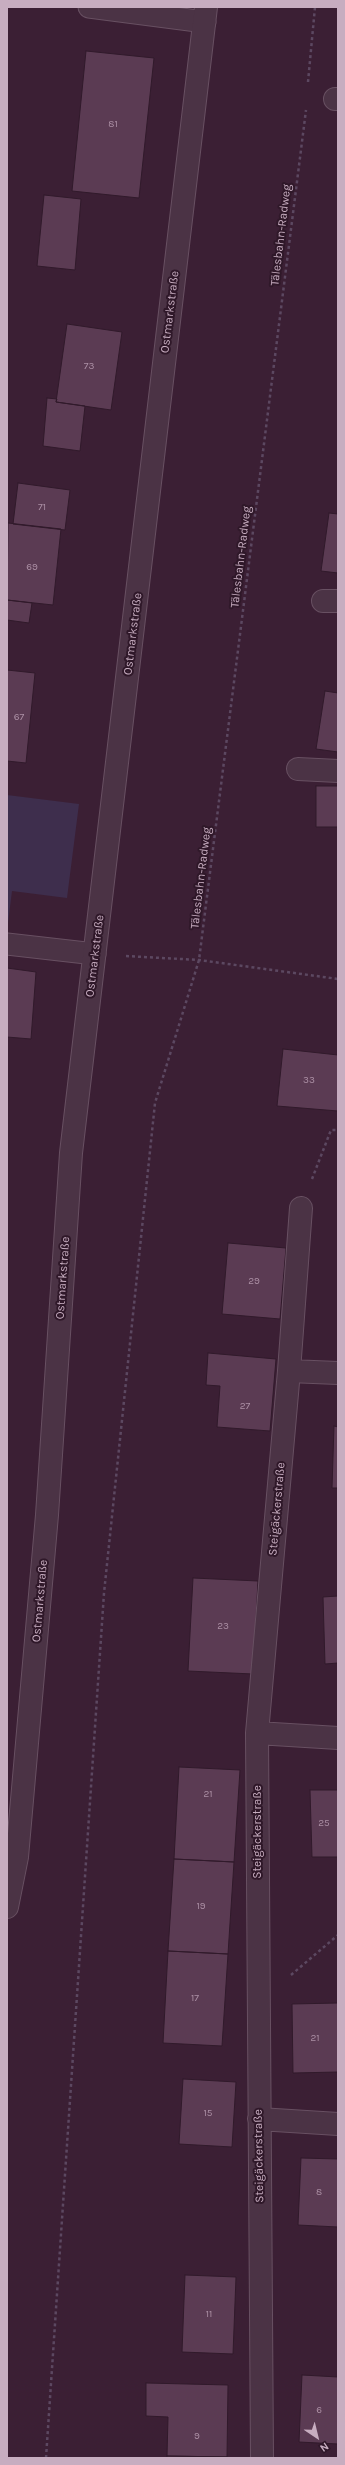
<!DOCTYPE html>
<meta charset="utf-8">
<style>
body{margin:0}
#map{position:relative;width:345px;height:2465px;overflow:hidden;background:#3b1f34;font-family:Karla,sans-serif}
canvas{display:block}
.frame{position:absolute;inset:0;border:8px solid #c7adc0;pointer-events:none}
.north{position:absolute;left:297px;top:2417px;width:40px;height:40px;-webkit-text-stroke:3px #2f1829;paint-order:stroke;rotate:145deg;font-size:11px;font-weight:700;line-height:16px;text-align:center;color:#c7adc0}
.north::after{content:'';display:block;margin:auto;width:14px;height:18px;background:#c7adc0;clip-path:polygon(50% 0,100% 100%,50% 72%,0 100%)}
</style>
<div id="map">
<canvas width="345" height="2465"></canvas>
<div class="frame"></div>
<div class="north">N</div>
</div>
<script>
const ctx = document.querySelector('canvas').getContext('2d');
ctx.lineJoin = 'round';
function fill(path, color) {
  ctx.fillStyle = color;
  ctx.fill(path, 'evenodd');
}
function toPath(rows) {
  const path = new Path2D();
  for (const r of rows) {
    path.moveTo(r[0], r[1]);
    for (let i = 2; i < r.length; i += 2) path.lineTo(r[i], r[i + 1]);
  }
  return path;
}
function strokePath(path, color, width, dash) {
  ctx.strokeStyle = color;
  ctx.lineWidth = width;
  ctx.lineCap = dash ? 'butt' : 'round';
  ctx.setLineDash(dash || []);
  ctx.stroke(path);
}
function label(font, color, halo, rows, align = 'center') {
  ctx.font = font + ' Karla,sans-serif';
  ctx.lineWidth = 4;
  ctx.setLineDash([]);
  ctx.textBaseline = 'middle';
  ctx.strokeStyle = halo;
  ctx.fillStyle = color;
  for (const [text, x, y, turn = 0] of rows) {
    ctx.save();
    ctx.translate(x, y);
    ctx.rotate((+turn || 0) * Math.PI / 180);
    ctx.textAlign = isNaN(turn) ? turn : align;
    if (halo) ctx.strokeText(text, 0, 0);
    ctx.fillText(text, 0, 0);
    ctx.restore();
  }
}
const green = toPath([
 [7,795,79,804,67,898,12,891,8,923]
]);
const building = toPath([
 [86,51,154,58,139,198,72,191,86,51],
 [44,195,81,199,75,270,37,266,44,195],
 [67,324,122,332,111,410,56,402,67,324],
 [47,398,57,399,56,402,85,406,80,451,43,446,47,398],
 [18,483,70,490,65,530,13,524,18,483],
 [329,513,338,514,338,573,321,571,329,513],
 [8,523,61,529,53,605,7,600,8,523],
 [7,600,32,603,29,623,7,620,7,600],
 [7,670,35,673,26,763,7,761,7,670],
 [325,691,338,693,338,752,316,749,325,691],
 [316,786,338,786,338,827,316,827,316,786],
 [7,968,36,972,31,1039,7,1037,7,968],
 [283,1049,338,1055,338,1111,277,1106,283,1049],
 [228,1243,286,1248,280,1319,222,1314,228,1243],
 [208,1353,276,1359,270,1431,217,1427,220,1386,206,1385,208,1353],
 [334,1426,338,1427,338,1488,332,1488,334,1426],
 [193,1578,258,1581,253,1674,188,1671,193,1578],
 [338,1596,338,1663,325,1664,323,1597,338,1596],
 [179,1767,240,1770,234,1862,174,1859,179,1767],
 [310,1790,338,1790,338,1857,312,1857,310,1790],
 [174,1859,234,1862,228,1954,168,1951,174,1859],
 [168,1951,228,1954,222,2046,163,2043,168,1951],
 [338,2003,338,2072,293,2073,292,2004,338,2003],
 [183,2079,236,2082,232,2147,179,2144,183,2079],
 [301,2158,338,2159,338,2227,298,2225,301,2158],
 [185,2275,236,2277,233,2354,182,2352,185,2275],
 [302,2375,338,2377,338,2444,299,2442,302,2375],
 [146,2383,228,2385,227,2457,167,2456,168,2417,146,2416,146,2383],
 [167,2456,227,2457,227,2458,167,2458,167,2456]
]);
const path = toPath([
 [308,82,315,7],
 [126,956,199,960,338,979],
 [312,1179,331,1130,338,1130],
 [291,1975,338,1935],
 [46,2458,104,1593,155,1103,199,960,306,110]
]);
const service = toPath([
 [89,7,205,22],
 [7,944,95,954]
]);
const minor = toPath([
 [335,99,338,99],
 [323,601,338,601],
 [298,769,338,771],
 [289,1371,338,1373],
 [257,1733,338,1738],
 [7,1907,17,1857,47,1515,71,1153,206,7],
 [259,2119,338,2124],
 [262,2458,257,1733,289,1371,301,1208]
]);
const numberNames = [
 ["81",113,124],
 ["73",89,366],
 ["71",42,507],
 ["69",32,567],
 ["67",19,717],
 ["33",309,1080],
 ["29",254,1281],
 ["27",245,1406],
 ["23",223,1626],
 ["21",208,1794],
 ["25",324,1823],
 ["19",201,1906],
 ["17",195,1998],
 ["21",315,2038],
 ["15",208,2113],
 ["8",319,2192],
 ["11",209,2314],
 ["6",319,2410],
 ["9",197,2436]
];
const streetNames = [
 ["Tälesbahn-Radweg",281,235,-83],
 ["Ostmarkstraße",170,312,-83],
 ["Tälesbahn-Radweg",241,557,-83],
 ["Ostmarkstraße",133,634,-83],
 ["Tälesbahn-Radweg",201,878,-83],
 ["Ostmarkstraße",95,956,-83],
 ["Ostmarkstraße",63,1278,-86],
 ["Steigäckerstraße",277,1509,-85],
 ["Ostmarkstraße",40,1601,-85],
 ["Steigäckerstraße",258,1832,-90],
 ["Steigäckerstraße",259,2156,-91]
];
fill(green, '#3e2e4d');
fill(building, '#5b3b53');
strokePath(building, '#311a2b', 1);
strokePath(service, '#685062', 23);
strokePath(minor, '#685062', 24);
strokePath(path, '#5c4861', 2.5, [3, 3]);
strokePath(service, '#4b3345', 21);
strokePath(minor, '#4b3345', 22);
label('10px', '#ac90a5', null, numberNames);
label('12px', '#c7adc0', '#2f1829', streetNames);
</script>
